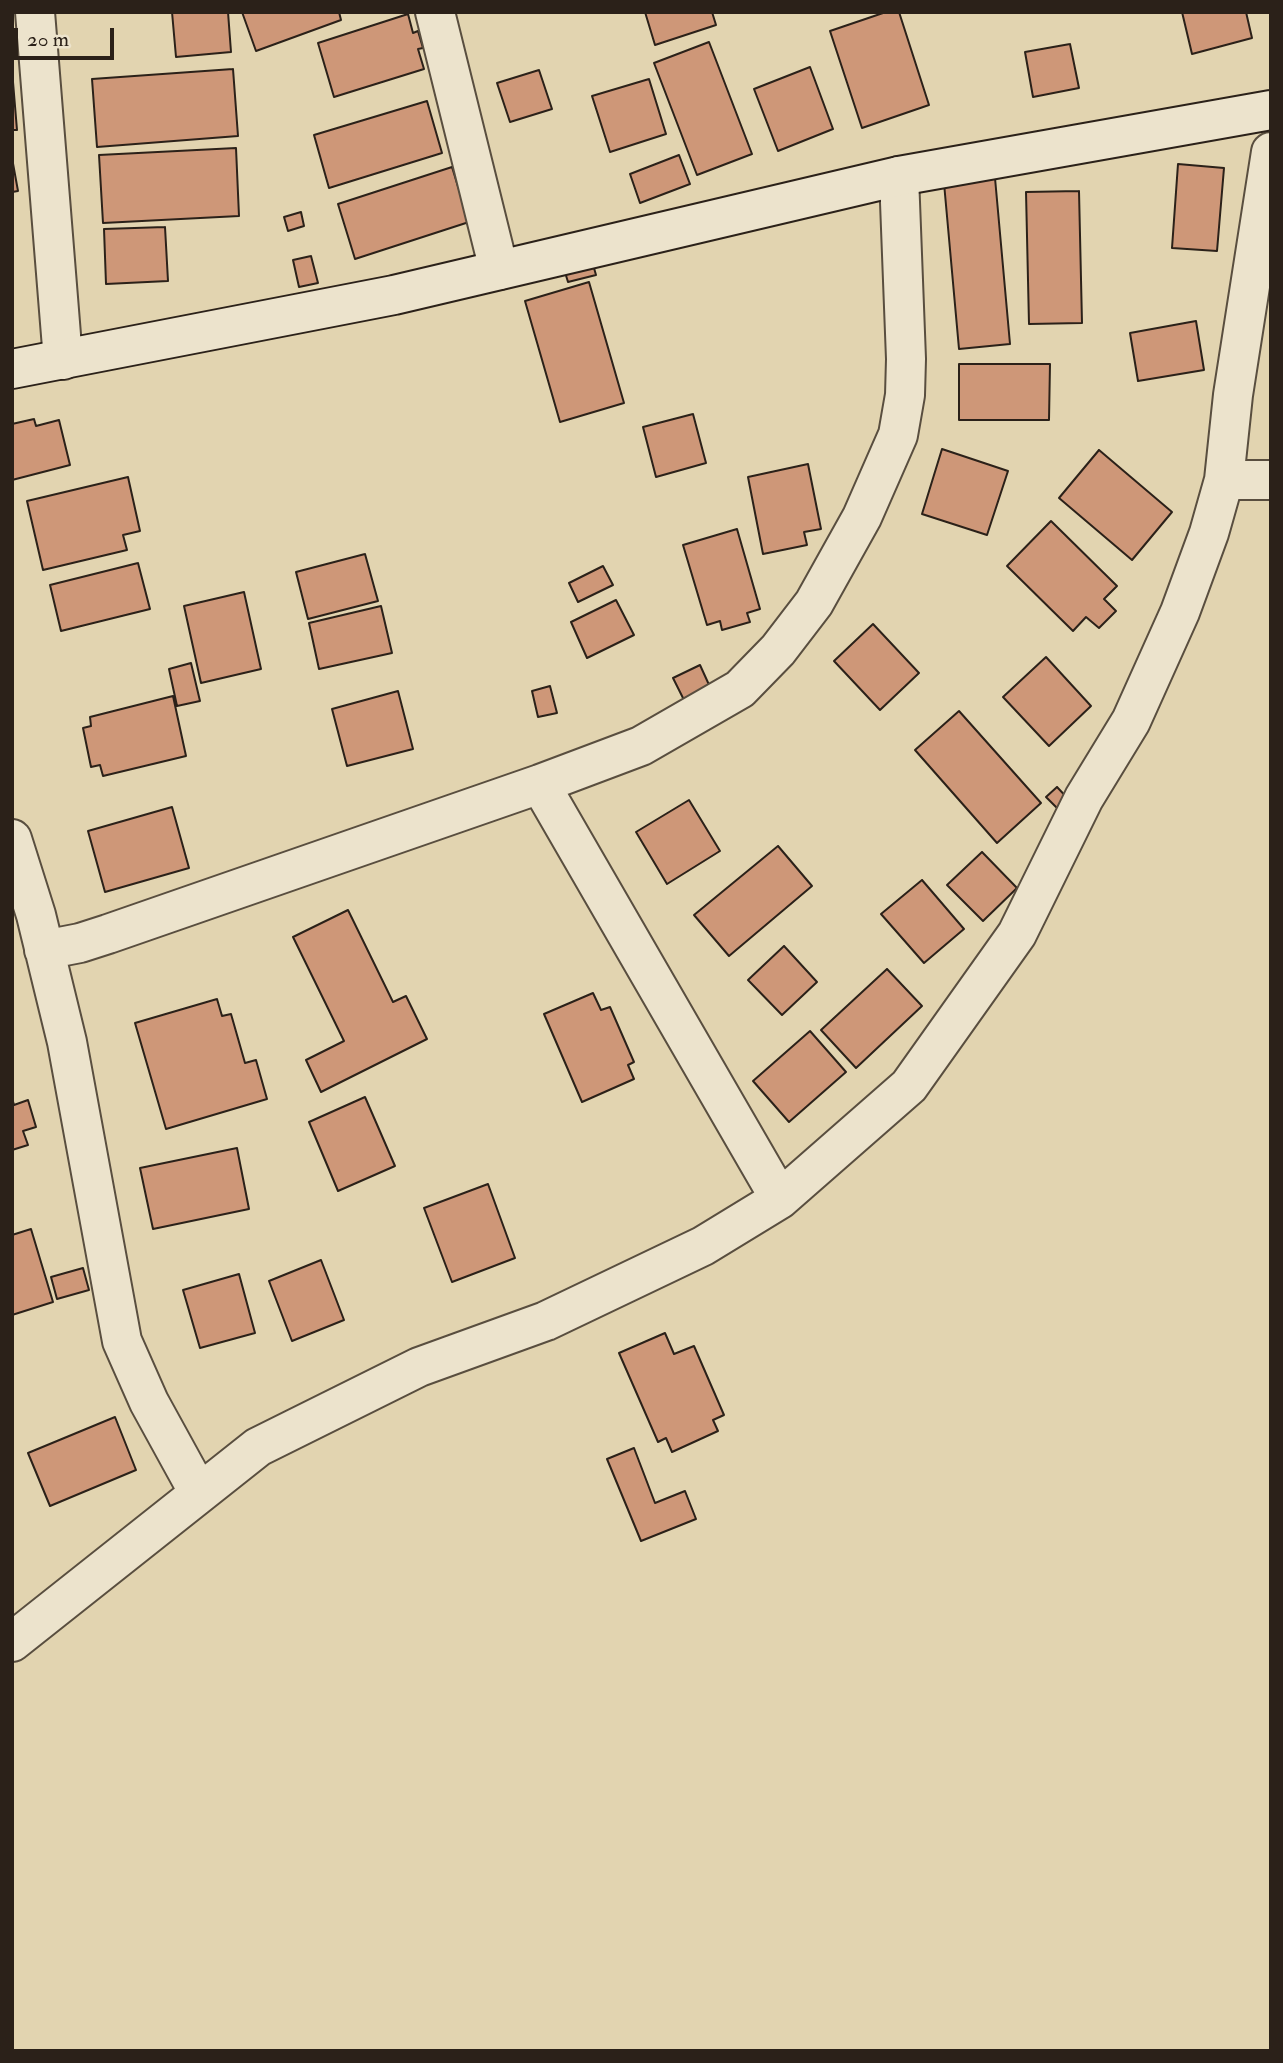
<!DOCTYPE html>
<style>
body{margin:0}
#map{position:relative;width:1283px;height:2063px;overflow:hidden;background:#e2d4b0;font-family:"IM FELL Double Pica",serif}
canvas{display:block}
.frame{position:absolute;inset:0;border:14px solid #2b2119;pointer-events:none}
.scale{position:absolute;left:14px;top:28px;width:100px;height:32px;box-sizing:border-box;border:4px solid #2b2119;border-top:0;padding-left:9px;font-size:21px;line-height:24px;white-space:nowrap;color:#2b2119;-webkit-text-stroke:5px #ece3cc;paint-order:stroke}
</style>
<div id="map">
<canvas width="1283" height="2063"></canvas>
<div class="frame"></div>
<div class="scale">20 m</div>
</div>
<script>
const ctx = document.querySelector('canvas').getContext('2d');
ctx.lineJoin = 'round';
function fill(path, color) {
  ctx.fillStyle = color;
  ctx.fill(path, 'evenodd');
}
function toPath(rows) {
  const path = new Path2D();
  for (const r of rows) {
    path.moveTo(r[0], r[1]);
    for (let i = 2; i < r.length; i += 2) path.lineTo(r[i], r[i + 1]);
  }
  return path;
}
function strokePath(path, color, width, dash) {
  ctx.strokeStyle = color;
  ctx.lineWidth = width;
  ctx.lineCap = dash ? 'butt' : 'round';
  ctx.setLineDash(dash || []);
  ctx.stroke(path);
}
const building = toPath([
 [172,12,228,12,231,52,176,57,172,12],
 [242,12,339,12,341,20,256,51,242,12],
 [645,12,712,12,716,25,655,45,645,12],
 [886,12,899,12,929,105,862,128,830,31,886,12],
 [1182,12,1246,12,1252,38,1192,54,1182,12],
 [408,14,413,33,418,31,423,48,418,49,424,69,334,97,318,43,408,14],
 [709,42,752,154,697,175,654,63,709,42],
 [1070,44,1079,88,1033,97,1025,52,1070,44],
 [810,67,833,129,778,151,754,89,810,67],
 [233,69,238,136,97,147,92,79,233,69],
 [12,70,17,130,12,130,12,70],
 [539,70,552,109,510,122,497,83,539,70],
 [649,79,666,134,610,152,592,96,649,79],
 [427,101,442,153,329,188,314,135,427,101],
 [236,148,239,216,103,223,99,155,236,148],
 [679,155,690,184,640,203,630,174,679,155],
 [12,158,18,191,12,192,12,158],
 [1178,164,1224,168,1217,251,1172,248,1178,164],
 [452,167,469,222,355,259,338,204,452,167],
 [995,178,1010,344,959,349,944,183,995,178],
 [1079,191,1082,323,1029,324,1026,192,1079,191],
 [301,212,304,226,288,231,284,217,301,212],
 [165,227,168,281,106,284,104,229,165,227],
 [311,256,318,283,299,287,293,260,311,256],
 [592,261,596,275,568,282,564,269,592,261],
 [589,282,624,403,560,422,525,301,589,282],
 [1196,321,1204,370,1138,381,1130,333,1196,321],
 [959,364,1050,364,1049,420,959,420,959,364],
 [693,414,706,463,656,477,643,427,693,414],
 [34,419,36,426,59,420,70,465,12,480,12,424,34,419],
 [942,449,1008,471,987,535,922,514,942,449],
 [1099,450,1172,512,1132,560,1059,498,1099,450],
 [808,464,821,529,804,532,807,545,763,554,748,477,808,464],
 [128,477,140,531,123,535,127,550,43,570,27,501,128,477],
 [1051,521,1117,586,1104,599,1116,611,1099,628,1086,617,1073,631,1007,566,1051,521],
 [737,529,760,609,747,613,750,622,722,630,720,621,707,625,683,545,737,529],
 [365,554,378,601,308,619,296,572,365,554],
 [138,563,150,609,61,631,50,585,138,563],
 [603,566,613,585,578,602,569,583,603,566],
 [244,592,261,669,201,683,184,606,244,592],
 [616,600,634,635,587,658,571,622,616,600],
 [381,606,392,653,319,669,309,623,381,606],
 [873,624,919,673,880,710,834,661,873,624],
 [1046,657,1091,706,1049,746,1003,697,1046,657],
 [191,663,200,701,177,706,169,669,191,663],
 [700,665,710,687,684,700,673,678,700,665],
 [550,686,557,713,538,717,532,691,550,686],
 [398,691,413,749,347,766,332,709,398,691],
 [173,696,186,756,103,776,100,765,91,767,83,728,91,726,90,717,173,696],
 [959,711,1041,803,997,843,915,750,959,711],
 [1057,787,1072,803,1062,813,1046,797,1057,787],
 [689,800,720,851,667,884,636,832,689,800],
 [172,807,189,868,105,892,88,831,172,807],
 [778,846,812,886,729,956,694,915,778,846],
 [982,852,1017,888,983,921,947,885,982,852],
 [922,880,964,929,924,963,881,914,922,880],
 [348,910,393,1002,406,996,427,1039,321,1092,306,1060,344,1041,293,937,348,910],
 [784,946,817,982,782,1015,748,980,784,946],
 [887,969,922,1006,856,1068,821,1030,887,969],
 [593,993,601,1010,610,1007,634,1062,628,1065,634,1079,582,1102,544,1014,593,993],
 [217,999,222,1016,231,1014,245,1063,256,1060,267,1099,166,1129,135,1023,217,999],
 [810,1031,846,1072,789,1122,753,1081,810,1031],
 [365,1097,395,1166,338,1191,309,1122,365,1097],
 [12,1098,14,1105,28,1100,36,1127,23,1131,28,1145,12,1150,12,1098],
 [237,1148,249,1209,153,1229,140,1168,237,1148],
 [488,1184,515,1258,452,1282,424,1208,488,1184],
 [31,1229,53,1302,12,1315,12,1235,31,1229],
 [321,1260,344,1320,292,1341,269,1281,321,1260],
 [83,1268,89,1290,57,1299,51,1277,83,1268],
 [239,1274,255,1333,200,1348,183,1290,239,1274],
 [665,1333,674,1354,694,1346,724,1415,713,1420,718,1431,672,1452,666,1438,658,1442,619,1353,665,1333],
 [115,1417,136,1470,50,1506,28,1453,115,1417],
 [634,1448,655,1503,685,1491,696,1519,641,1541,607,1459,634,1448]
]);
const street = toPath([
 [35,12,63,360],
 [435,12,499,270],
 [1271,152,1233,395,1224,480,1271,480],
 [540,784,780,1199],
 [12,839,36,915,67,1042,122,1341,149,1402,199,1493],
 [44,950,80,943,108,934,540,784,641,746,740,689,778,650,814,603,862,517,898,435,905,395,906,359,899,176],
 [12,1642,258,1447,419,1367,546,1321,703,1246,780,1199,909,1086,1017,934,1084,798,1131,721,1180,612,1209,533,1224,480]
]);
const secondary = toPath([
 [12,369,394,295,899,176,1271,110]
]);
fill(building, '#ce9778');
strokePath(building, '#2b2119', 2);
strokePath(street, '#594e3f', 42);
strokePath(secondary, '#2b2119', 42);
strokePath(street, '#ece3cc', 38);
strokePath(secondary, '#ece3cc', 38);
</script>
